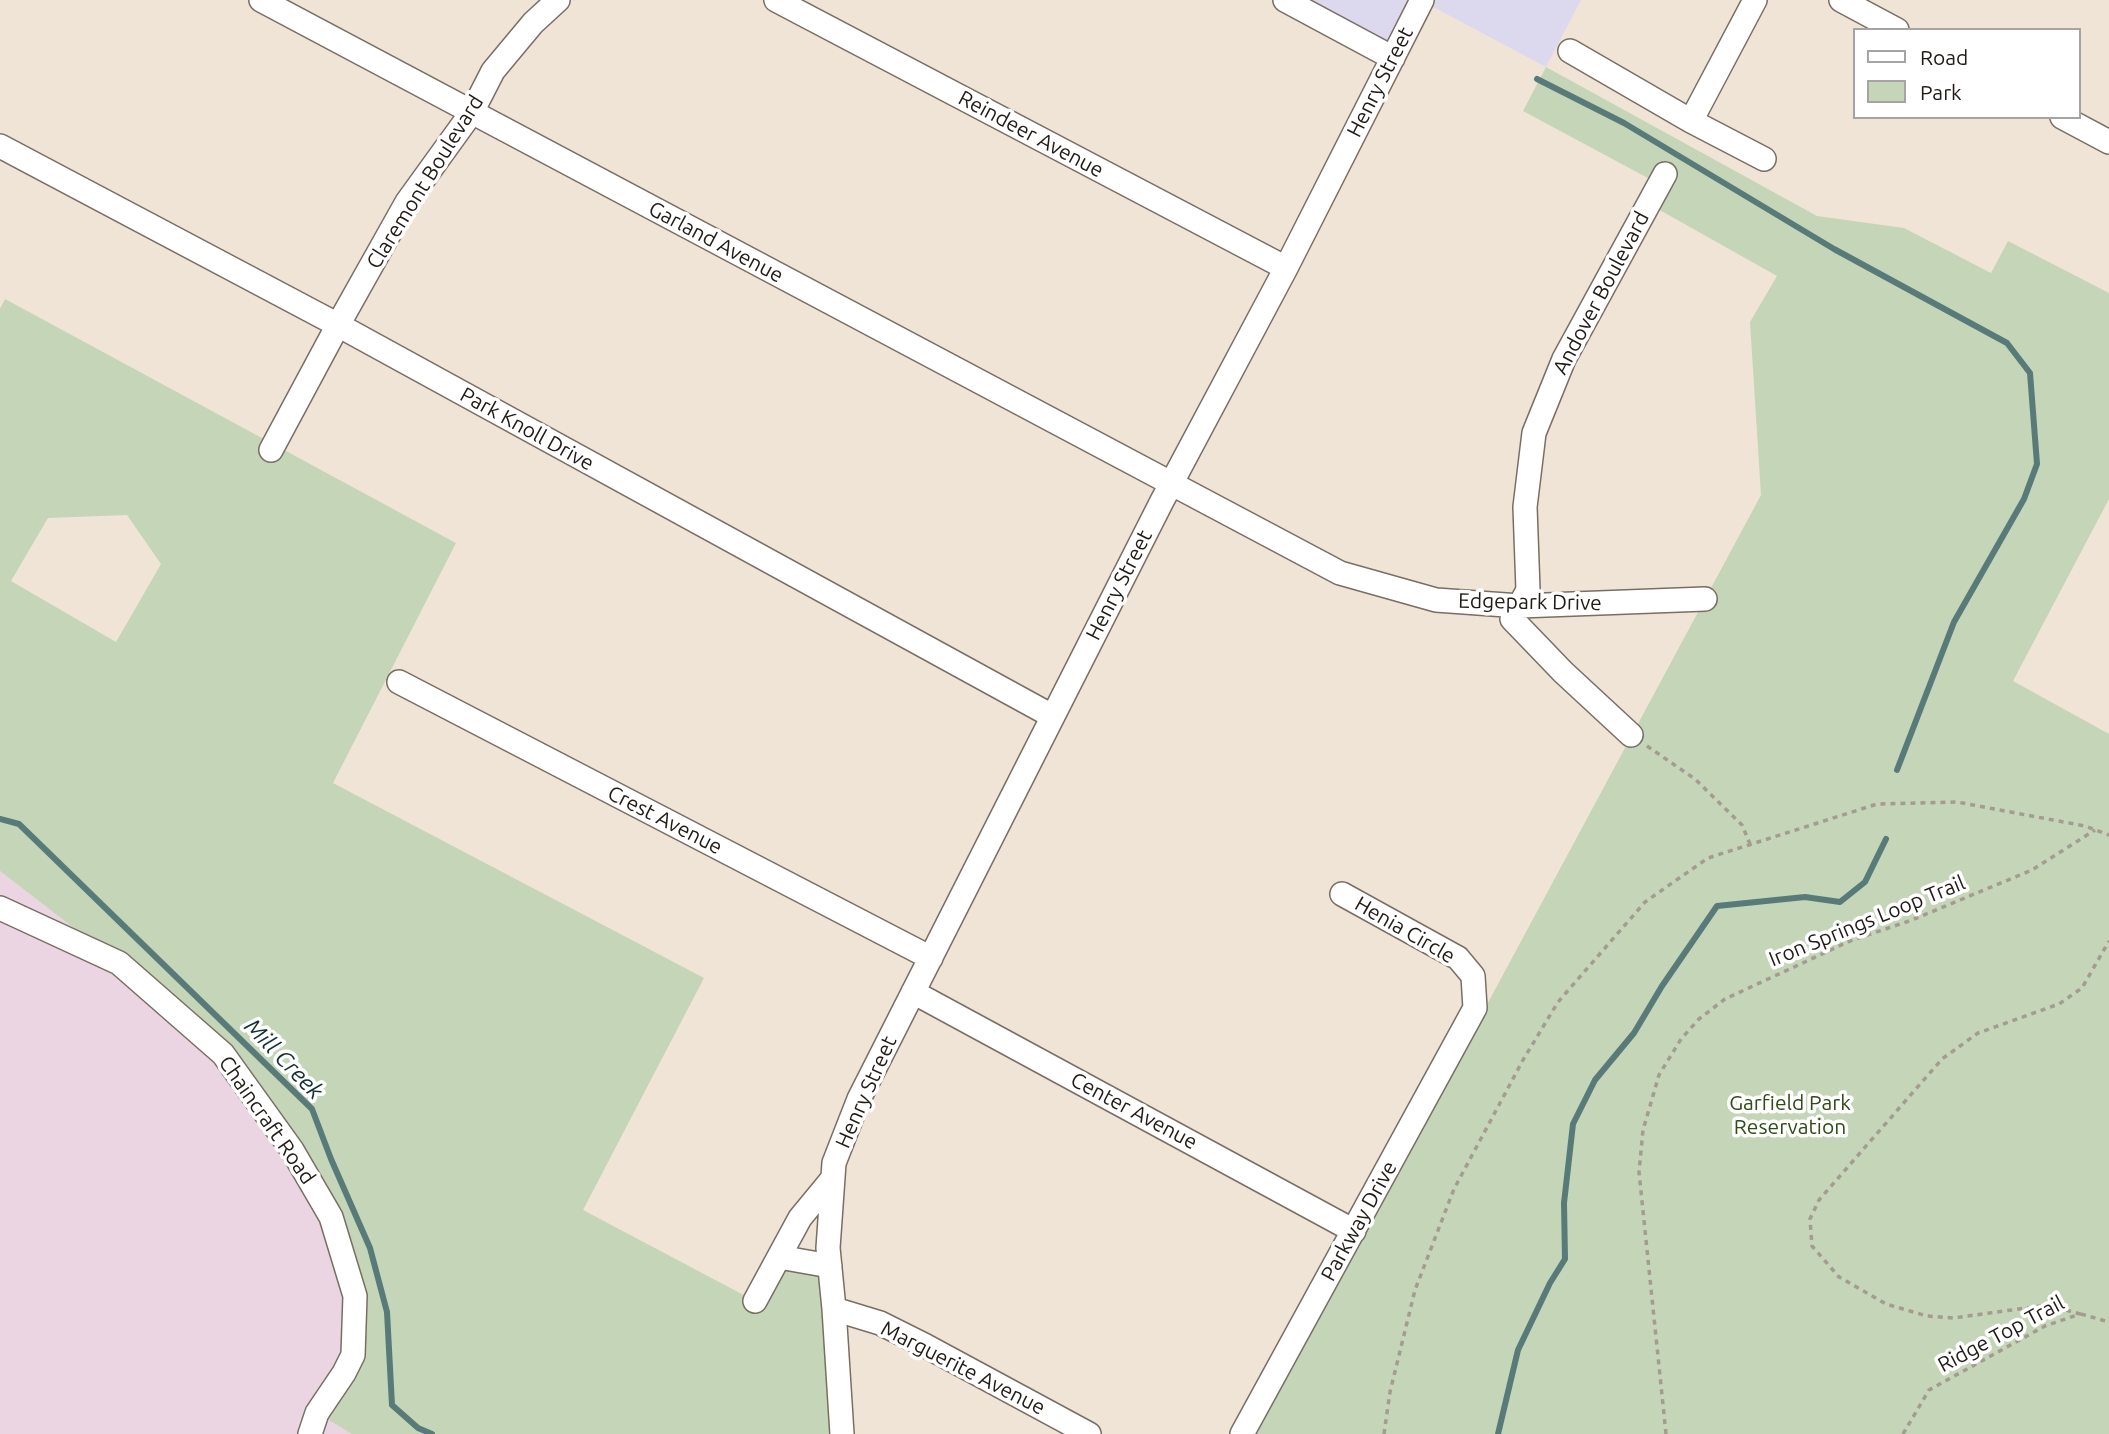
<!DOCTYPE html>
<style>
body{margin:0}
#map{position:relative;width:2109px;height:1434px;overflow:hidden;background:#f0e4d7;font-family:Ubuntu,sans-serif}
canvas{display:block}
.legend{position:absolute;left:1853px;top:28px;width:228px;height:91px;box-sizing:border-box;background:#fff;border:2px solid #a6a4a2;margin:0;padding:9px 12px;list-style:none;font-size:21px;color:#201b17}
.legend li{display:flex;align-items:center;gap:14px;height:35px}
.legend b{width:35px;border:2px solid #a6a4a2}
</style>
<div id="map">
<canvas width="2109" height="1434"></canvas>
<ul class="legend">
<li><b style="height:9px;background:#fff"></b>Road</li>
<li><b style="height:19px;background:#c5d5b7"></b>Park</li>
</ul>
</div>
<script>
const ctx = document.querySelector('canvas').getContext('2d');
ctx.lineJoin = 'round';
function fill(path, color) {
  ctx.fillStyle = color;
  ctx.fill(path, 'evenodd');
}
function toPath(rows) {
  const path = new Path2D();
  for (const r of rows) {
    path.moveTo(r[0], r[1]);
    for (let i = 2; i < r.length; i += 2) path.lineTo(r[i], r[i + 1]);
  }
  return path;
}
function strokePath(path, color, width, dash) {
  ctx.strokeStyle = color;
  ctx.lineWidth = width;
  ctx.lineCap = dash ? 'butt' : 'round';
  ctx.setLineDash(dash || []);
  ctx.stroke(path);
}
function label(font, color, halo, rows, align = 'center') {
  ctx.font = font + ' Ubuntu,sans-serif';
  ctx.lineWidth = 7;
  ctx.setLineDash([]);
  ctx.textBaseline = 'middle';
  ctx.strokeStyle = halo;
  ctx.fillStyle = color;
  for (const [text, x, y, turn = 0] of rows) {
    ctx.save();
    ctx.translate(x, y);
    ctx.rotate((+turn || 0) * Math.PI / 180);
    ctx.textAlign = isNaN(turn) ? turn : align;
    if (halo) ctx.strokeText(text, 0, 0);
    ctx.fillText(text, 0, 0);
    ctx.restore();
  }
}
const commercial = toPath([
 [1289,0,1581,0,1546,67,1422,1,1393,58]
]);
const industrial = toPath([
 [0,871,119,963,223,1054,292,1150,355,1296,353,1355,317,1413,352,1434,0,1434]
]);
const green = toPath([
 [1546,67,1817,216,1904,228,1991,273,2008,241,2109,293,2109,499,2013,681,2109,734,2109,1434,1256,1434,1761,495,1750,322,1777,276,1649,204,1659,184,1523,111],
 [5,299,456,543,333,783,704,978,583,1210,755,1301,779,1257,830,1266,842,1434,352,1434,317,1413,344,1373,355,1296,331,1217,223,1054,119,963,0,871,0,309],
 [127,515,161,564,116,642,11,581,48,518]
]);
const stream = toPath([
 [1537,79,1624,123,1834,249,2007,343,2030,373,2037,464,2024,499,1954,622,1897,770],
 [0,819,19,824,312,1109,331,1159,370,1248,387,1312,392,1405,418,1428,432,1434],
 [1498,1434,1518,1350,1550,1283,1565,1259,1564,1203,1573,1124,1595,1080,1634,1033,1662,986,1717,906,1805,897,1840,902,1865,882,1886,839]
]);
const path = toPath([
 [1647,746,1695,779,1742,825,1750,844],
 [2081,1314,2109,1322],
 [1384,1434,1390,1392,1415,1290,1454,1189,1523,1060,1558,1002,1645,902,1708,858,1877,804,1957,802,2085,826,2109,835],
 [1666,1434,1639,1172,1643,1130,1659,1075,1681,1039,1699,1019,1725,999,1850,941,1912,920,2032,870,2095,830],
 [1903,1434,1929,1390,2045,1326,2080,1314,2048,1305,1953,1318,1927,1316,1886,1304,1839,1277,1812,1246,1810,1219,1819,1200,1942,1059,1978,1033,2059,1004,2082,988,2109,941]
]);
const minor = toPath([
 [261,0,1340,573,1436,600,1520,606,1705,599],
 [776,0,1286,268],
 [1285,0,1393,58],
 [1841,0,1897,30],
 [1570,51,1691,121,1764,159],
 [2062,117,2109,142],
 [1691,121,1755,0],
 [0,146,338,325,1052,716],
 [271,450,338,325,407,202,472,112,493,71,533,23,558,0],
 [399,682,931,958],
 [1631,735,1563,672,1512,619,1528,590,1525,507,1534,433,1564,359,1665,174],
 [0,908,119,963,223,1054,292,1150,331,1217,355,1296,353,1355,344,1373,317,1413,310,1434],
 [913,992,1354,1231],
 [779,1257,830,1266],
 [755,1301,800,1218,833,1178],
 [834,1309,880,1323,926,1346,1089,1434],
 [842,1434,834,1309,828,1248,834,1163,859,1099,1162,501,1286,268,1422,0],
 [1242,1434,1475,1008,1473,976,1458,958,1342,894]
]);
const streetNames = [
 ["Henry Street",1380,82,-63],
 ["Reindeer Avenue",1031,134,28],
 ["Claremont Boulevard",425,182,-58],
 ["Garland Avenue",716,242,28],
 ["Andover Boulevard",1601,293,-62],
 ["Park Knoll Drive",527,429,29],
 ["Henry Street",1119,585,-63],
 ["Edgepark Drive",1530,602,1],
 ["Crest Avenue",665,820,27],
 ["Iron Springs Loop Trail",1867,921,-22],
 ["Henia Circle",1405,930,30],
 ["Henry Street",866,1092,-66],
 ["Center Avenue",1134,1111,28],
 ["Chaincraft Road",267,1120,55],
 ["Parkway Drive",1359,1221,-61],
 ["Ridge Top Trail",2001,1334,-28],
 ["Marguerite Avenue",963,1368,27]
];
const parkNames = [
 ["Garfield Park",1790,1103],
 ["Reservation",1790,1127]
];
const waterNames = [
 ["Mill Creek",284,1059,46]
];
fill(commercial, '#dcd9ef');
fill(industrial, '#ebd5e2');
fill(green, '#c5d5b7');
strokePath(stream, '#587b7a', 6);
strokePath(minor, '#796e63', 26);
strokePath(path, '#a49b91', 3.5, [5, 5]);
strokePath(minor, '#fff', 23);
label('21px', '#201b17', '#fff', streetNames);
label('21px', '#324a13', '#fff', parkNames);
label('italic 23px', '#132f2f', '#fff', waterNames);
</script>
